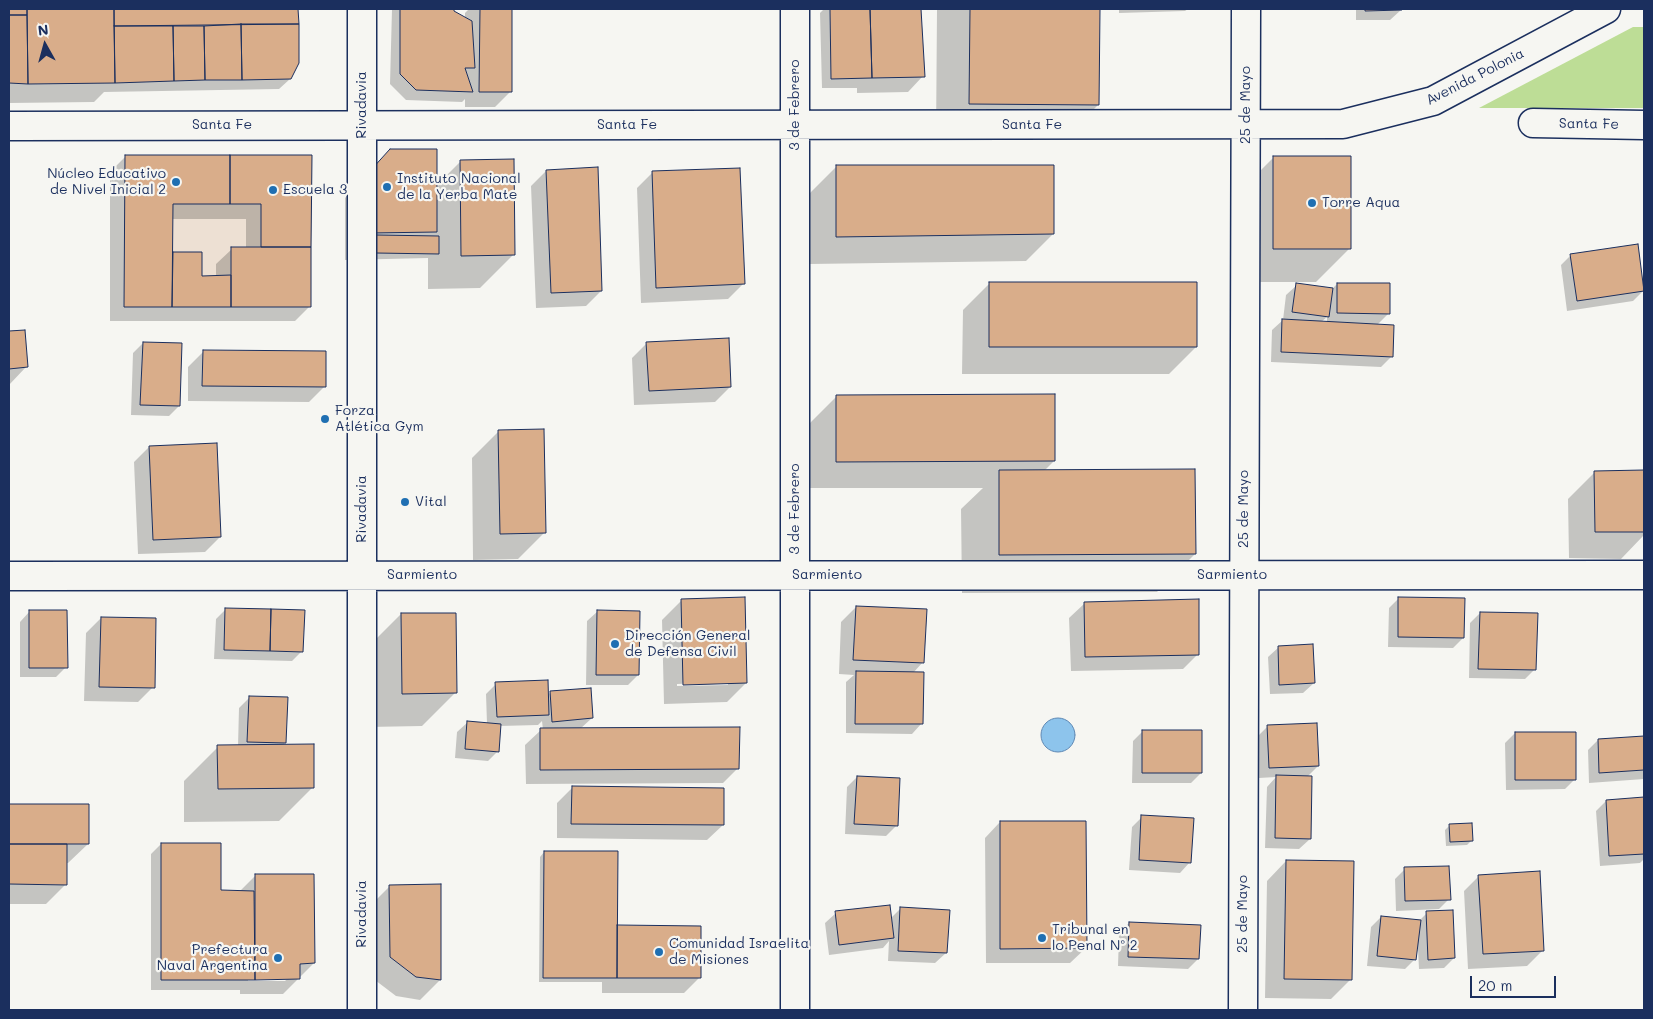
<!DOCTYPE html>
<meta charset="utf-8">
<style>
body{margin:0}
#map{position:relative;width:1653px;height:1019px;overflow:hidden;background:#f6f6f2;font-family:Mali,sans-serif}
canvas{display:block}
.frame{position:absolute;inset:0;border:10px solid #1b2f5e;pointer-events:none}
.north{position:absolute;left:20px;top:20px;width:50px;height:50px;-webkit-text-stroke:4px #f6f6f2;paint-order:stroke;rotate:353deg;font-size:14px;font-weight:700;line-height:20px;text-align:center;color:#1b2f5e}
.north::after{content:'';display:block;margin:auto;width:18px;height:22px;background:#1b2f5e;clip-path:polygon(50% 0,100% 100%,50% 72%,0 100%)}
.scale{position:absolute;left:1470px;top:976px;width:86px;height:22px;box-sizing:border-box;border:2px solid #1b2f5e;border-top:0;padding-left:6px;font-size:15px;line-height:18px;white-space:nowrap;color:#1b2f5e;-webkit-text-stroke:4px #f6f6f2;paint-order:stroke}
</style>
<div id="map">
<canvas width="1653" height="1019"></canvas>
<div class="frame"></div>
<div class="north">N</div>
<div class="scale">20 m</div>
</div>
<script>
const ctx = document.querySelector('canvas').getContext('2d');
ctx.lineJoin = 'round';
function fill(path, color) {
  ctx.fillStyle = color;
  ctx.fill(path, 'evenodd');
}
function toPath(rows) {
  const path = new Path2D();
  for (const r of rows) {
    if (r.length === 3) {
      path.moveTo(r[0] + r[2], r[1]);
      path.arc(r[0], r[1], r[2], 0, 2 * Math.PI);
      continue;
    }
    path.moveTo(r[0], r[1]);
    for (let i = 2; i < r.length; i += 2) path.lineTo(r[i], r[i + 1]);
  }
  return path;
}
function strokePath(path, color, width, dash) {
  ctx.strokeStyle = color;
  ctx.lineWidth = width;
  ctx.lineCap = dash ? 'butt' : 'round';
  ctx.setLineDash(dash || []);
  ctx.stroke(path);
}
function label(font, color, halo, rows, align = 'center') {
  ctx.font = font + ' Mali,sans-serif';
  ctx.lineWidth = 4.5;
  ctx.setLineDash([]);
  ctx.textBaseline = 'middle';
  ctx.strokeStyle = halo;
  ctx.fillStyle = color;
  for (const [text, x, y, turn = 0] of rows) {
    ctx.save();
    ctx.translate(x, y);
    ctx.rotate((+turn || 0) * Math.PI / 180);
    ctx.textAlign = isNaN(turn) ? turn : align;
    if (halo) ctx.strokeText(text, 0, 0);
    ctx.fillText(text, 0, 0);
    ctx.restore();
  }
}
const built = toPath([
 [125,155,312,155,311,307,124,307]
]);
const green = toPath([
 [1633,27,1644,27,1644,108,1479,108]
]);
const water = toPath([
 [1058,735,17]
]);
const shadow = toPath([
 [9,9,297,9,298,63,290,79,279,89,104,92,94,102,9,103],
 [392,9,453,9,453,12,465,19,465,13,469,9,511,9,510,92,495,107,465,107,465,99,462,102,406,100,390,84],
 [824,9,920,9,923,76,908,92,857,93,857,88,822,88,820,13],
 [937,9,1098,9,1098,105,1064,139,936,138],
 [1119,9,1188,9,1185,11,1119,13],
 [1356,9,1401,9,1401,10,1390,20,1356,20],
 [125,157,310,157,310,306,295,321,110,321,110,172],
 [171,219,246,219,246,249,232,249,216,264,216,277,200,277,200,253,171,253],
 [1273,158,1350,248,1316,282,1239,282,1239,192],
 [461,161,514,254,480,288,428,289,428,258,345,260,345,198,363,178,436,186],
 [837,166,1053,234,1026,261,810,264,810,193],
 [546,171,601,291,586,306,536,308,531,186],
 [652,173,743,284,728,299,641,303,637,188],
 [1571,255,1643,291,1633,301,1567,311,1561,265],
 [990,283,1196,347,1169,374,962,374,963,310],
 [1337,284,1389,313,1377,325,1391,357,1381,367,1271,362,1272,330,1283,320,1286,295,1297,285,1332,289],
 [1327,317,1327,323,1321,322],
 [24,331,26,367,9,385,9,332],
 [143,343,179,406,169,416,131,415,133,353],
 [647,343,730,387,715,402,634,405,632,358],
 [203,352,325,386,309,402,188,401,188,367],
 [837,396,1054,461,1044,471,1195,554,1157,592,962,593,961,509,983,488,810,488,810,423],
 [499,431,545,532,518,559,473,560,472,458],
 [149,447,220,537,205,552,138,554,134,462],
 [1644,471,1644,535,1621,559,1569,558,1568,499,1595,472],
 [1399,598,1463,638,1453,648,1388,647,1389,608],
 [682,600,746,683,727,702,664,704,662,620],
 [728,682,728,685,677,686,677,684],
 [1085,603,1198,654,1183,669,1071,671,1069,618],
 [856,607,923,662,913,673,922,723,912,734,846,733,846,682,854,675,839,674,841,622],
 [226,609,302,651,292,661,214,659,216,619],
 [30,611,66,667,56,677,20,677,20,622],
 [598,611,638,675,628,685,586,685,587,621],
 [1480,613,1535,669,1525,679,1469,678,1470,623],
 [401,614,456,692,422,726,368,727,367,648],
 [101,618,153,687,138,702,84,701,86,633],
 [1279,647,1314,683,1303,693,1270,694,1268,657],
 [496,684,547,696,551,692,592,718,580,729,738,768,723,783,526,784,525,745,541,730,543,730,542,721,538,725,500,726,498,751,488,761,455,758,457,732,468,722,487,724,486,694],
 [249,698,285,743,282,746,313,787,279,821,184,822,184,781,218,747,238,746,239,708],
 [1268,726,1318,766,1307,777,1310,839,1299,849,1265,848,1267,787,1276,777,1259,778,1258,736],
 [1143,731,1201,773,1191,783,1132,783,1133,741],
 [1515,733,1575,779,1565,789,1506,790,1505,743],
 [1644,737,1644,779,1589,783,1588,750,1598,740],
 [857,777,897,825,886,836,845,834,847,787],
 [572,788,723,825,707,840,557,838,557,803],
 [1644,798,1644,859,1640,863,1600,866,1596,811,1606,801],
 [9,805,88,805,88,844,68,863,66,863,66,884,46,904,9,904],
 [1142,817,1190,862,1180,873,1129,870,1132,827],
 [1000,822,1086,948,1070,963,986,963,985,838],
 [1450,825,1472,840,1467,845,1446,846,1445,830],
 [161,844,220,892,240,891,255,876,314,963,283,994,240,994,240,990,151,990,151,854],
 [288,978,285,981,248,981,248,979],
 [544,852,616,928,699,978,684,993,602,993,602,982,539,982,540,857],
 [1286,861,1351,979,1331,999,1265,998,1267,881],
 [1405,869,1449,899,1439,909,1396,911,1395,879],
 [1479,876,1542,951,1527,966,1468,969,1464,891],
 [440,885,440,980,420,1000,396,996,371,977,370,906,390,886],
 [901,908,946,953,935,963,888,961,889,941,883,948,829,955,825,923,836,913,890,919],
 [1427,913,1454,958,1444,968,1419,969,1418,949,1416,949,1415,959,1405,969,1367,966,1371,927,1381,917,1419,921],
 [1129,923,1198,959,1188,969,1118,966,1119,933]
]);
const building = toPath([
 [9,9,27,9,27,15,9,15,9,9],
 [27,9,114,9,115,83,28,84,27,9],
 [114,9,298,9,299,24,114,26,114,9],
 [400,9,454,9,454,11,472,21,475,68,465,68,473,92,416,90,400,74,400,9],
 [480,9,512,9,512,92,479,92,480,9],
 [830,9,870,9,872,78,831,79,830,9],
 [870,9,921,9,925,77,872,78,870,9],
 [970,9,1100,9,1099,105,969,104,970,9],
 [1365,9,1402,9,1402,10,1365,11,1365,9],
 [9,15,27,15,28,84,9,83,9,15],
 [241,24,299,24,299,63,291,79,242,80,241,24],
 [241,24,242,80,205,80,204,26,241,24],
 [114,26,173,26,174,81,115,83,114,26],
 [173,26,204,26,205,80,174,81,173,26],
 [390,149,437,149,437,232,371,233,371,170,390,149],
 [125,155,230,155,230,204,173,204,172,307,124,307,125,155],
 [230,155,312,155,311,247,261,247,261,204,230,204,230,155],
 [1273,156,1351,156,1351,249,1273,249,1273,156],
 [514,159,515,255,461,256,460,160,514,159],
 [836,165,1054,165,1054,234,836,237,836,165],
 [598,167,602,291,551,293,546,170,598,167],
 [740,168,745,284,656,288,652,171,740,168],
 [376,235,439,236,439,254,376,253,376,235],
 [1638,244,1644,291,1577,301,1570,254,1638,244],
 [231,247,311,247,311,307,231,307,231,247],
 [173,252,202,252,202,276,231,275,231,307,172,307,173,252],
 [989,282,1197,282,1197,347,989,347,989,282],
 [1296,283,1333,288,1329,317,1292,312,1296,283],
 [1337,283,1390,283,1390,314,1337,313,1337,283],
 [1282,319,1394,325,1393,357,1281,352,1282,319],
 [25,330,28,367,9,369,9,331,25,330],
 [729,338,731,387,649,391,646,342,729,338],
 [143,342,182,343,180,406,140,405,143,342],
 [203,350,326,351,326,387,202,386,203,350],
 [1055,394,1055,461,836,462,836,395,1055,394],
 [544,429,546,533,500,534,498,430,544,429],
 [217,443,221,537,153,540,149,446,217,443],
 [1195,469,1196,554,999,555,999,470,1195,469],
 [1644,470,1644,532,1595,532,1594,471,1644,470],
 [745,597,747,683,683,685,681,599,745,597],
 [1398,597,1465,598,1464,638,1398,637,1398,597],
 [1199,599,1199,655,1085,657,1084,602,1199,599],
 [856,606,927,609,924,663,853,660,856,606],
 [225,608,271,609,270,651,224,650,225,608],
 [271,609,305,610,303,652,270,651,271,609],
 [29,610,67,610,68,668,29,668,29,610],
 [597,610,640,611,639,675,596,675,597,610],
 [1480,612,1538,613,1536,670,1478,669,1480,612],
 [401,613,456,613,457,693,402,694,401,613],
 [101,617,156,618,155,688,99,687,101,617],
 [1313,644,1315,683,1279,685,1278,646,1313,644],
 [856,671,924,672,923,724,855,724,856,671],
 [548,680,549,715,497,717,495,682,548,680],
 [591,688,593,718,552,722,550,691,591,688],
 [249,696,288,697,286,743,247,742,249,696],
 [467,721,501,724,499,752,465,749,467,721],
 [1317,723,1319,766,1269,768,1267,725,1317,723],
 [740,727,739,769,540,770,540,728,740,727],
 [1142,730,1202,730,1202,773,1142,773,1142,730],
 [1515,732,1576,732,1576,780,1515,780,1515,732],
 [1644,736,1644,770,1599,773,1598,739,1644,736],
 [314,744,314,788,218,789,217,745,314,744],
 [1276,775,1312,776,1311,839,1275,838,1276,775],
 [857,776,900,778,898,826,854,824,857,776],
 [572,786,724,788,724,825,571,824,572,786],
 [1644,797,1644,854,1609,856,1606,800,1644,797],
 [9,804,89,804,89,844,9,844,9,804],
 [1141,815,1194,818,1191,863,1139,860,1141,815],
 [1000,821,1086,821,1087,948,1000,949,1000,821],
 [1472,823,1473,841,1450,842,1449,824,1472,823],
 [161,843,221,843,221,890,254,891,255,980,161,980,161,843],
 [9,844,67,844,67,885,9,884,9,844],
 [544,851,618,851,617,978,543,978,544,851],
 [1286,860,1354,861,1352,980,1284,979,1286,860],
 [1449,866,1451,900,1405,901,1404,867,1449,866],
 [1540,871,1544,951,1483,954,1478,875,1540,871],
 [255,874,314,874,315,963,300,964,300,979,255,980,255,874],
 [441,884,441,980,416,977,390,957,389,885,441,884],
 [890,905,894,938,839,945,835,911,890,905],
 [900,907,950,910,947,953,898,951,900,907],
 [1453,910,1455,958,1428,960,1426,911,1453,910],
 [1381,916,1421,920,1416,960,1377,956,1381,916],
 [1129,922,1201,925,1199,959,1128,957,1129,922],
 [617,925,701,926,701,978,617,978,617,925]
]);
const street = toPath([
 [795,9,795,1010],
 [1533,123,1644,125],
 [9,126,1343,124,1433,101,1606,9],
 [9,576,1644,575],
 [362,1010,362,9],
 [1243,1010,1246,9]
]);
const markers = [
 [176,182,5,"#1f6fb2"],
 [387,187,5,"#1f6fb2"],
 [273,190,5,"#1f6fb2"],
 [1312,203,5,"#1f6fb2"],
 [325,419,5,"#1f6fb2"],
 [405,502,5,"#1f6fb2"],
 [615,644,5,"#1f6fb2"],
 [1042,938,5,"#1f6fb2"],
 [659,952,5,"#1f6fb2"],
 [278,958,5,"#1f6fb2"]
];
const streetNames = [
 ["Avenida Polonia",1475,77,-27],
 ["Rivadavia",362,105,-90],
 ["3 de Febrero",795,105,-90],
 ["25 de Mayo",1246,105,-90],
 ["Santa Fe",1589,124,1],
 ["Santa Fe",222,125],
 ["Santa Fe",627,125],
 ["Santa Fe",1032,125],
 ["Rivadavia",362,509,-90],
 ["3 de Febrero",795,509,-90],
 ["25 de Mayo",1244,509,-90],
 ["Sarmiento",422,575],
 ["Sarmiento",827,575],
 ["Sarmiento",1232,575],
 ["Rivadavia",362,914,-90],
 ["25 de Mayo",1243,914,-90]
];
const poiNames = [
 ["Núcleo Educativo",166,174,"right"],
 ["de Nivel Inicial 2",166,190,"right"],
 ["Instituto Nacional",397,179],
 ["de la Yerba Mate",397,195],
 ["Escuela 3",283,190],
 ["Torre Aqua",1322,203],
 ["Forza",335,411],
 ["Atlética Gym",335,427],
 ["Vital",415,502],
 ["Dirección General",625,636],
 ["de Defensa Civil",625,652],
 ["Tribunal en",1052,930],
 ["lo Penal Nº 2",1052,946],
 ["Comunidad Israelita",669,944],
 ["de Misiones",669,960],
 ["Prefectura",268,950,"right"],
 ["Naval Argentina",268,966,"right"]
];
fill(built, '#ede0d3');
fill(green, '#bddd96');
fill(water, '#8dc4ec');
strokePath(water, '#5f88b3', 1);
fill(shadow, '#0003');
fill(building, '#d9ad8a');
strokePath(building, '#1b2f5e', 1);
strokePath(street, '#1b2f5e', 31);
strokePath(street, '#f6f6f2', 28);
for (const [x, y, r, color] of markers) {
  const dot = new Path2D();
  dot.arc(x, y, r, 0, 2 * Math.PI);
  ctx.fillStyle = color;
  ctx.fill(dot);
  strokePath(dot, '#f6f6f2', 2);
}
label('14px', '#1b2f5e', '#f6f6f2', streetNames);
label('14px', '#1b2f5e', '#f6f6f2', poiNames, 'left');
</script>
